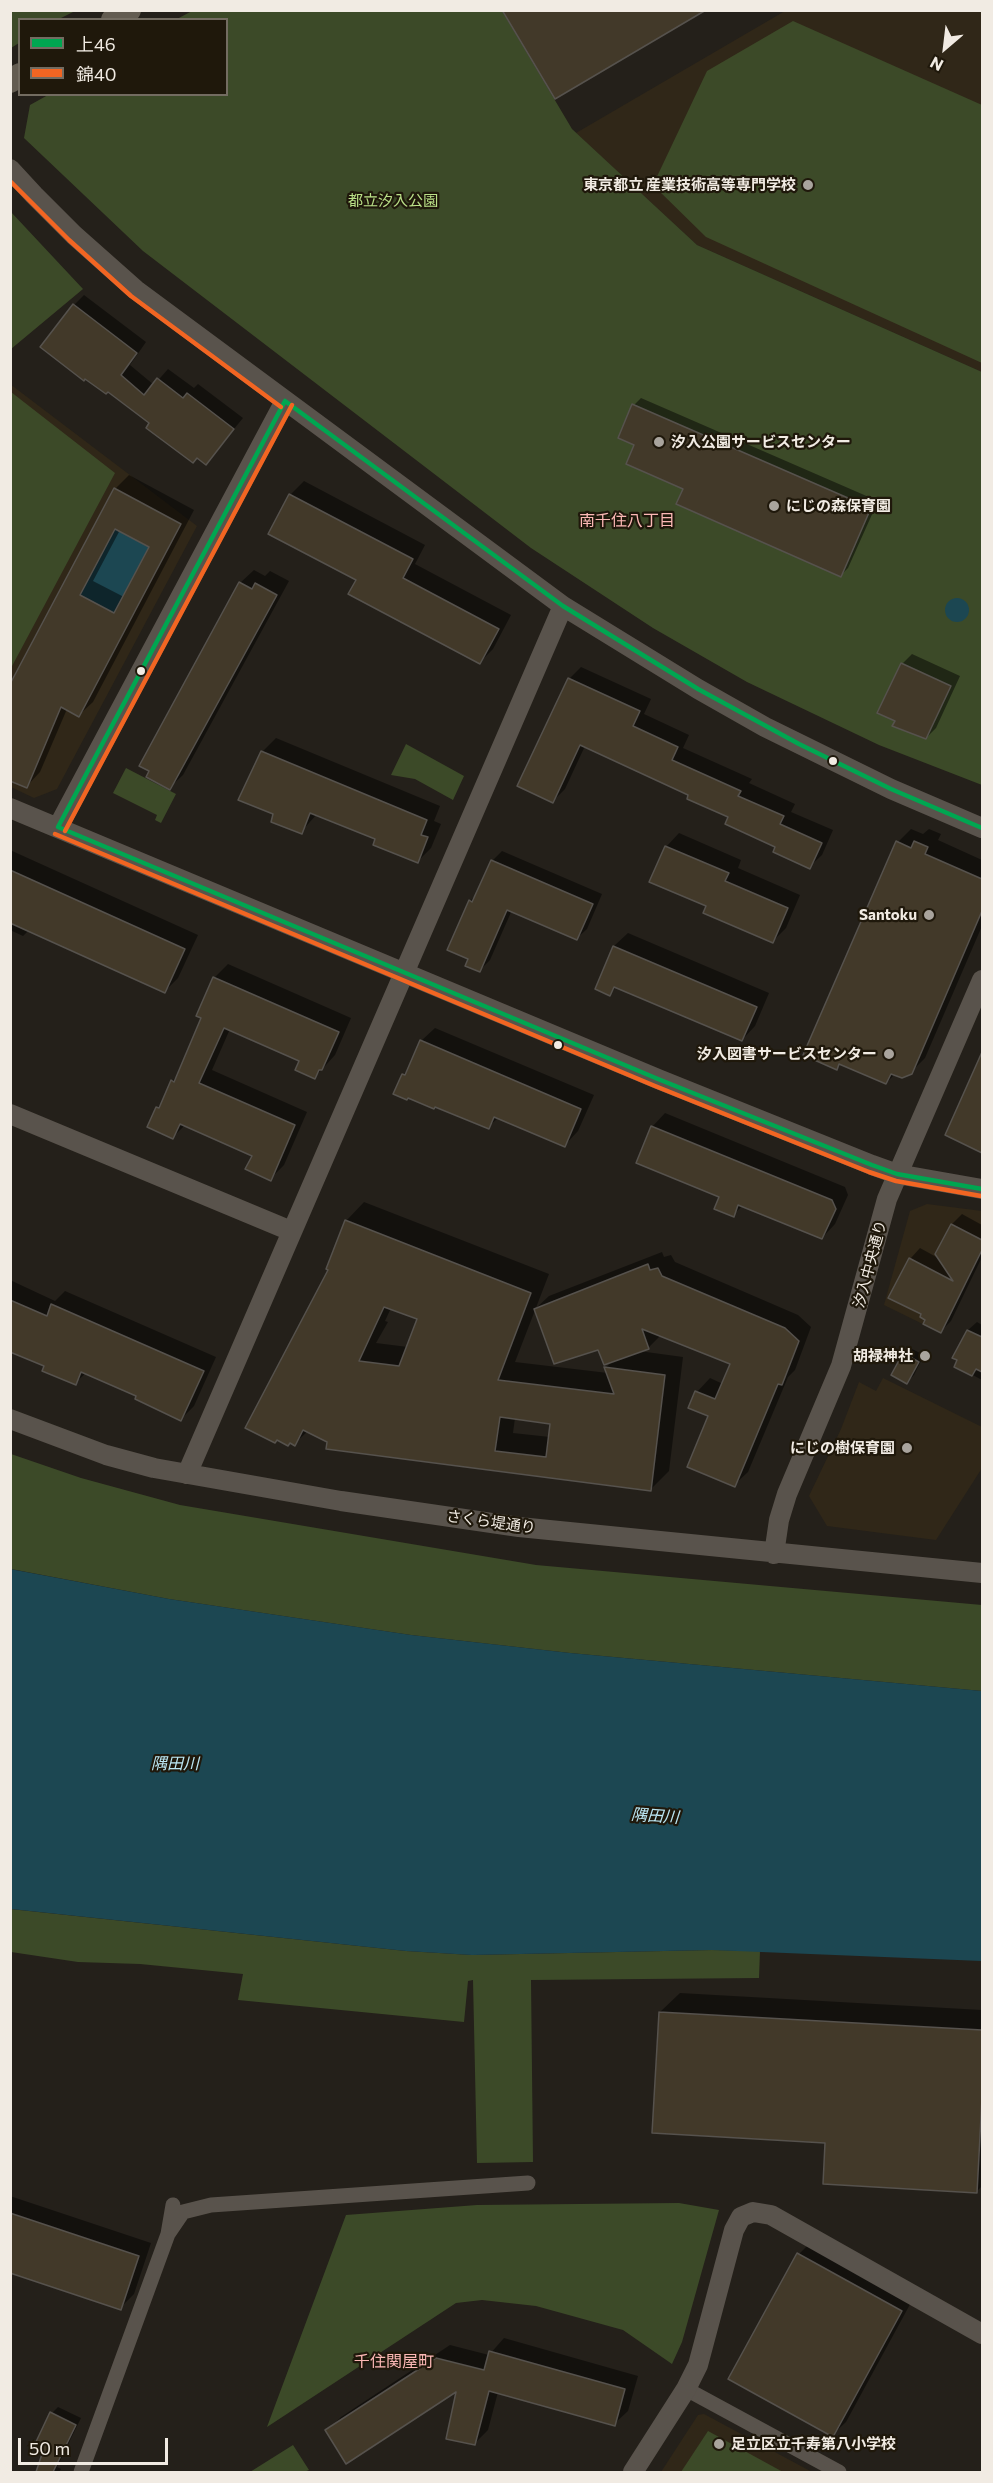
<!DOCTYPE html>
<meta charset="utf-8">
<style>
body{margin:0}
#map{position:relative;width:993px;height:2483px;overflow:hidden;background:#24201a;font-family:Commissioner,"Noto Sans JP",sans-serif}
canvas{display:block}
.frame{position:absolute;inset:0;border:12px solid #f1ebe3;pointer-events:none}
.legend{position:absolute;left:18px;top:18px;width:210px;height:78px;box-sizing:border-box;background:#1f180b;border:2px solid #736c61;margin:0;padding:8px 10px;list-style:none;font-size:18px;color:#f1ebe3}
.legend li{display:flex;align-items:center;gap:12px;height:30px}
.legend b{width:30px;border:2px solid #736c61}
.north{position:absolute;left:915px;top:18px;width:60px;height:60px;-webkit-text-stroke:4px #1f180b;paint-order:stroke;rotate:208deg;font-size:16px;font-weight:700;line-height:24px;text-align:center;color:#f1ebe3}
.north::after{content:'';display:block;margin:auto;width:21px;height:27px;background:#f1ebe3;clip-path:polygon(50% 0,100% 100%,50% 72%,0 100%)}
.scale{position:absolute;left:18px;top:2438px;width:150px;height:27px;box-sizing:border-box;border:3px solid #f1ebe3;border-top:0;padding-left:8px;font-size:18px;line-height:21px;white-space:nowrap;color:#f1ebe3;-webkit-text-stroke:4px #1f180b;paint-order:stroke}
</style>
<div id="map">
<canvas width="993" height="2483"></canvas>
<div class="frame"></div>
<ul class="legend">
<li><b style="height:8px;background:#00a651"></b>上46</li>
<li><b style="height:8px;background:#f26522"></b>錦40</li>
</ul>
<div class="north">N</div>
<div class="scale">50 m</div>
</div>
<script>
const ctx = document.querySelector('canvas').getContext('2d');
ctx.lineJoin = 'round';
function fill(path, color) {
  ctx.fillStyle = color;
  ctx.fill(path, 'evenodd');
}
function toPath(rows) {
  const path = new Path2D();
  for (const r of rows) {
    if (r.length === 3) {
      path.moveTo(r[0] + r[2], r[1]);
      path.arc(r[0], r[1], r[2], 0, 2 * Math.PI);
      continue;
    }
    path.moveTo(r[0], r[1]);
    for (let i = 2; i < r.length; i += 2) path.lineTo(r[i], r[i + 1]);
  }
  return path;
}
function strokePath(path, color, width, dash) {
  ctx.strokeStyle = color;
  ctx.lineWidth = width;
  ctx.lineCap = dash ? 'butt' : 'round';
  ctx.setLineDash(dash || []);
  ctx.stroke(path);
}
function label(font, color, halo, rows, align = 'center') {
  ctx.font = font + ' Commissioner,"Noto Sans JP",sans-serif';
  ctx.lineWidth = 4.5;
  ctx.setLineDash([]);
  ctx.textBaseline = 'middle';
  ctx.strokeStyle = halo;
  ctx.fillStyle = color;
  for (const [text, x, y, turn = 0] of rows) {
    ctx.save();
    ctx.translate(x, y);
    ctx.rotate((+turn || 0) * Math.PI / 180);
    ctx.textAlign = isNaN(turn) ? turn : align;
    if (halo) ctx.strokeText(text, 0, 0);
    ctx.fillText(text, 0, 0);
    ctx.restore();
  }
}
const education = toPath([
 [785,11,982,11,982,372,697,245,576,133],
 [10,384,197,526,57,789,34,798,11,787],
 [927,1204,982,1211,982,1251,941,1333,884,1305,910,1211],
 [883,1378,982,1427,982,1468,936,1540,827,1526,809,1496,841,1429,859,1382,876,1391],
 [704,2414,812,2472,661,2472,698,2415]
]);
const green = toPath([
 [11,10,75,10,75,11,59,19,20,20,19,43,11,48],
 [192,11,502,11,572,129,697,245,982,372,982,785,879,745,747,682,653,628,531,548,143,251,24,138,30,105,48,95,226,94,226,20,177,19],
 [793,21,982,105,982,363,706,237,653,185,707,71],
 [11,212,83,289,11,349],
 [11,392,115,473,11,668],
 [406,744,464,776,453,800,415,779,391,775],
 [126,768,176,794,161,823,155,820,157,815,113,793],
 [11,1454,81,1478,180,1505,536,1565,982,1605,982,1691,570,1653,411,1635,169,1599,11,1569],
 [10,1909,406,1951,472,1955,712,1950,760,1951,759,1978,531,1980,533,2162,477,2163,473,1980,468,1981,464,2022,238,2000,243,1974,140,1964,78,1962,11,1952],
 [679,2203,719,2210,682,2342,672,2364,623,2330,536,2306,482,2300,456,2303,267,2427,346,2215,477,2205],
 [708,2431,783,2472,681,2472],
 [293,2445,309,2470,304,2472,250,2472]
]);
const water = toPath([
 [115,529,149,547,114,613,80,595],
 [957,610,12],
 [10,1569,169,1599,411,1635,570,1653,982,1691,982,1961,712,1950,472,1955,406,1951,11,1909]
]);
const shadow = toPath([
 [84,295,146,342,130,365,154,385,168,369,194,388,198,384,243,418,206,463,151,423,74,305],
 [641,398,878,501,848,568,841,575,636,445,634,405],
 [129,475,194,510,93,702,79,715,67,709,40,772,27,786,10,779,10,683,12,684,115,489],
 [120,530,151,546,124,597,93,581],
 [304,481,425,545,415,564,511,615,493,649,480,662,358,580,270,533,290,495],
 [254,570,265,576,270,571,289,581,183,775,169,788,240,583],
 [912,654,960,676,936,728,926,738,902,664],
 [581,667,651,699,644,714,689,735,683,748,752,779,749,783,795,804,791,812,833,830,822,855,809,867,690,794,585,746,565,789,553,801,569,679],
 [276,738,440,806,434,821,441,824,431,848,418,861,377,838,317,814,301,832,275,813,262,752],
 [911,829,923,834,929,829,941,834,938,840,982,860,982,926,925,1058,911,1072,895,1074,886,1083,841,1063,836,1068,898,842],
 [679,833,741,860,738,868,800,895,786,928,773,941,708,906,666,847],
 [10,850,198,935,178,978,165,991,29,930,23,936,10,930],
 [502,851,602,894,587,929,576,939,512,910,490,960,480,970,470,958,470,901,477,894,492,861],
 [628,933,769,993,755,1026,742,1040,617,986,610,994,597,988,614,946],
 [228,964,351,1018,335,1055,315,1077,301,1060,230,1029,212,1070,307,1112,284,1165,270,1179,253,1155,185,1125,173,1137,157,1108,163,1102,172,1081,178,1075,203,1017,214,978],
 [435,1028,594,1095,578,1131,565,1145,499,1117,488,1127,395,1093,403,1075,410,1068,421,1041],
 [982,1055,982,1146,979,1149,946,1135],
 [665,1113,845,1187,848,1195,835,1224,822,1238,743,1205,733,1215,721,1196,652,1127],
 [364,1202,549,1274,515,1362,608,1373,606,1367,613,1361,599,1348,535,1309,549,1296,662,1252,664,1257,671,1255,675,1262,798,1315,811,1327,795,1370,788,1377,748,1472,734,1485,710,1415,697,1392,710,1378,723,1384,732,1364,661,1335,648,1348,639,1351,683,1357,669,1471,650,1490,328,1441,308,1431,294,1444,330,1269,346,1221],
 [391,1308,419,1318,408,1347,376,1343,388,1322,385,1321],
 [515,1418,552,1422,550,1437,513,1433],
 [962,1214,982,1225,982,1257,951,1321,941,1331,927,1320,910,1259,920,1248,940,1259,937,1254,952,1224],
 [10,1280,55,1301,65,1291,216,1357,194,1406,181,1419,138,1395,86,1373,75,1383,46,1365,10,1351],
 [977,1322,982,1325,982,1380,956,1366,959,1360,954,1357,968,1330],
 [910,1348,924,1355,914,1375,907,1382,904,1354],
 [680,1993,982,2010,982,2186,977,2191,826,2142,660,2012],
 [10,2196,151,2243,134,2294,120,2308,10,2271],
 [812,2241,914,2297,846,2422,832,2435,799,2254],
 [504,2338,638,2376,628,2411,614,2424,498,2392,488,2430,474,2444,459,2389,327,2431,341,2417,450,2345,489,2355],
 [58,2407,81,2418,57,2467,61,2469,59,2472,37,2472,45,2450,52,2413]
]);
const building = toPath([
 [502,10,706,10,555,99,502,10],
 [73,304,137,353,121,375,144,395,157,378,183,398,187,393,234,429,206,465,197,458,193,463,146,428,149,423,108,392,106,394,85,379,84,381,40,347,73,304],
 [632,404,871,508,841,577,676,504,683,489,626,464,634,445,618,438,632,404],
 [114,488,181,524,79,717,61,707,27,788,10,781,10,684,114,488],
 [115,529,149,547,114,613,80,595,115,529],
 [289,494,413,559,403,578,499,629,480,664,348,594,356,580,268,534,289,494],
 [239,582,252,589,255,583,277,595,170,790,146,777,149,771,139,766,239,582],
 [901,663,951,686,926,739,892,726,895,721,877,713,901,663],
 [568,678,640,711,633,726,678,747,672,760,741,791,738,796,784,816,780,824,822,843,810,869,773,852,775,847,725,824,728,817,687,799,688,795,580,745,553,803,517,786,568,678],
 [261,751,427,820,421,835,428,837,418,863,373,845,375,839,310,813,302,834,271,822,273,814,238,800,261,751],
 [896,841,911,848,914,841,928,847,925,854,982,879,982,911,912,1074,902,1078,891,1074,886,1084,839,1064,837,1070,803,1055,896,841],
 [665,846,729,873,725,881,788,908,773,943,703,913,706,906,649,882,665,846],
 [491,860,593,904,577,940,507,910,480,972,465,966,468,959,447,950,469,900,472,902,491,860],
 [10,870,185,949,165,993,10,923,10,870],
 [613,946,757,1007,742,1041,614,987,610,996,595,989,613,946],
 [213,977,339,1032,322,1070,319,1070,315,1079,295,1070,299,1061,224,1028,199,1083,295,1125,271,1181,245,1169,252,1156,180,1124,173,1139,147,1127,156,1107,159,1108,171,1080,174,1082,201,1018,196,1016,213,977],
 [420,1040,581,1109,565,1147,494,1117,489,1129,435,1107,434,1109,408,1098,407,1100,393,1094,402,1074,405,1075,420,1040],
 [982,1052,982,1153,945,1135,982,1052],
 [651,1126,832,1200,836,1209,822,1239,738,1205,734,1217,714,1209,719,1197,636,1163,651,1126],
 [345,1220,531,1293,498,1380,614,1394,604,1367,665,1375,651,1491,326,1449,327,1442,303,1430,295,1446,290,1443,288,1446,277,1440,275,1443,245,1428,328,1270,326,1269,345,1220],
 [384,1307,417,1319,399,1366,359,1361,384,1307],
 [500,1417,550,1424,546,1457,495,1451,500,1417],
 [951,1224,982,1240,982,1250,941,1333,923,1324,925,1320,920,1317,921,1314,888,1298,909,1258,953,1281,935,1254,951,1224],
 [648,1264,650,1270,658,1268,662,1276,785,1328,799,1341,782,1385,778,1384,735,1487,687,1467,708,1416,688,1408,695,1391,715,1399,730,1364,642,1329,649,1349,604,1365,598,1350,554,1364,534,1309,648,1264],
 [10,1300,47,1316,51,1304,204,1371,181,1421,135,1399,136,1396,81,1372,76,1385,42,1371,44,1366,10,1352,10,1300],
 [967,1330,982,1337,982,1372,976,1369,972,1376,954,1367,957,1360,952,1358,967,1330],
 [903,1353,919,1362,907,1384,891,1375,903,1353],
 [659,2012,982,2030,982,2098,977,2193,823,2184,825,2143,652,2133,659,2012],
 [10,2213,139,2256,121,2310,10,2273,10,2213],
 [797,2253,902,2311,833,2437,728,2379,797,2253],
 [489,2351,625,2389,615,2426,489,2391,475,2445,446,2439,456,2392,346,2464,325,2430,436,2358,484,2370,489,2351],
 [50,2412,76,2425,53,2472,36,2472,43,2451,34,2446,50,2412]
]);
const minor = toPath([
 [168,2234,183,2212,211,2205,528,2183],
 [686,2389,839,2472],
 [81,2472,168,2234,173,2205]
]);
const tertiary = toPath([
 [10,169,34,195,74,235,136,290,563,606,698,689,765,727,891,789,982,828],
 [10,808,658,1079,872,1165,897,1174,982,1189],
 [58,827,285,401],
 [10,1114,291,1231],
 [10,1419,106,1455,154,1468,341,1501,519,1527,982,1573],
 [187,1474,563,606],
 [774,1554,779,1520,787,1494,841,1366,887,1199,982,980],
 [633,2472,686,2389,698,2365,734,2230,741,2217,753,2212,771,2215,982,2334]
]);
const primary = toPath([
 [113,20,129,10],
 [10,81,20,75]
]);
const bus1 = toPath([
 [285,401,563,606,698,689,799,744,891,789,982,828],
 [58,827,658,1079,872,1165,897,1174,982,1189],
 [58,827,285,401]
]);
const bus2 = toPath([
 [10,181,69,240,131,296,281,407],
 [65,831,292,405],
 [55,834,655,1086,869,1172,896,1181,981,1196]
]);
const markers = [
 [808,185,6,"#a9a49d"],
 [659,442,6,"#a9a49d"],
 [774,506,6,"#a9a49d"],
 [141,671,5,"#f1ebe3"],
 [833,761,5,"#f1ebe3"],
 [929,915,6,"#a9a49d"],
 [558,1045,5,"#f1ebe3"],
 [889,1054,6,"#a9a49d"],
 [925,1356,6,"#a9a49d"],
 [907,1448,6,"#a9a49d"],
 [719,2444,6,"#a9a49d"]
];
const poiNames = [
 ["東京都立 産業技術高等専門学校",796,185],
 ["汐入公園サービスセンター",671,442,"left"],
 ["にじの森保育園",786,506,"left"],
 ["Santoku",917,915],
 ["汐入図書サービスセンター",877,1054],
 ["胡禄神社",913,1356],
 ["にじの樹保育園",895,1448],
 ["足立区立千寿第八小学校",731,2444,"left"]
];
const parkNames = [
 ["都立汐入公園",393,201]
];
const streetNames = [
 ["汐入中央通り",870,1264,-75],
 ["さくら堤通り",491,1522,8]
];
const neighbourhoodNames = [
 ["南千住八丁目",627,521],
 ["千住関屋町",394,2362]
];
const waterNames = [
 ["隅田川",175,1764],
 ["隅田川",655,1816,4]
];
fill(education, '#302718');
fill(green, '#3c4a28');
fill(water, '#1c4752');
fill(shadow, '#0007');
fill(building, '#423929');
strokePath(building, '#56524d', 1.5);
strokePath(minor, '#59534c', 15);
strokePath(tertiary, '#59534c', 20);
strokePath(primary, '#635c51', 24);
strokePath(bus1, '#00a651', 4.5);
strokePath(bus2, '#f26522', 4.5);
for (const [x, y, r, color] of markers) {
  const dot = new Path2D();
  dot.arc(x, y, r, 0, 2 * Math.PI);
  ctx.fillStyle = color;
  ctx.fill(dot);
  strokePath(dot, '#1f180b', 2);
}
label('bold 15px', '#f1ebe3', '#1f180b', poiNames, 'right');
label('15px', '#bae088', '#1f180b', parkNames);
label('15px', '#f1ebe3', '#1f180b', streetNames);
label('16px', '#fcb8b5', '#1f180b', neighbourhoodNames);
label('italic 16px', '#bce8f5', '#1f180b', waterNames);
</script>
